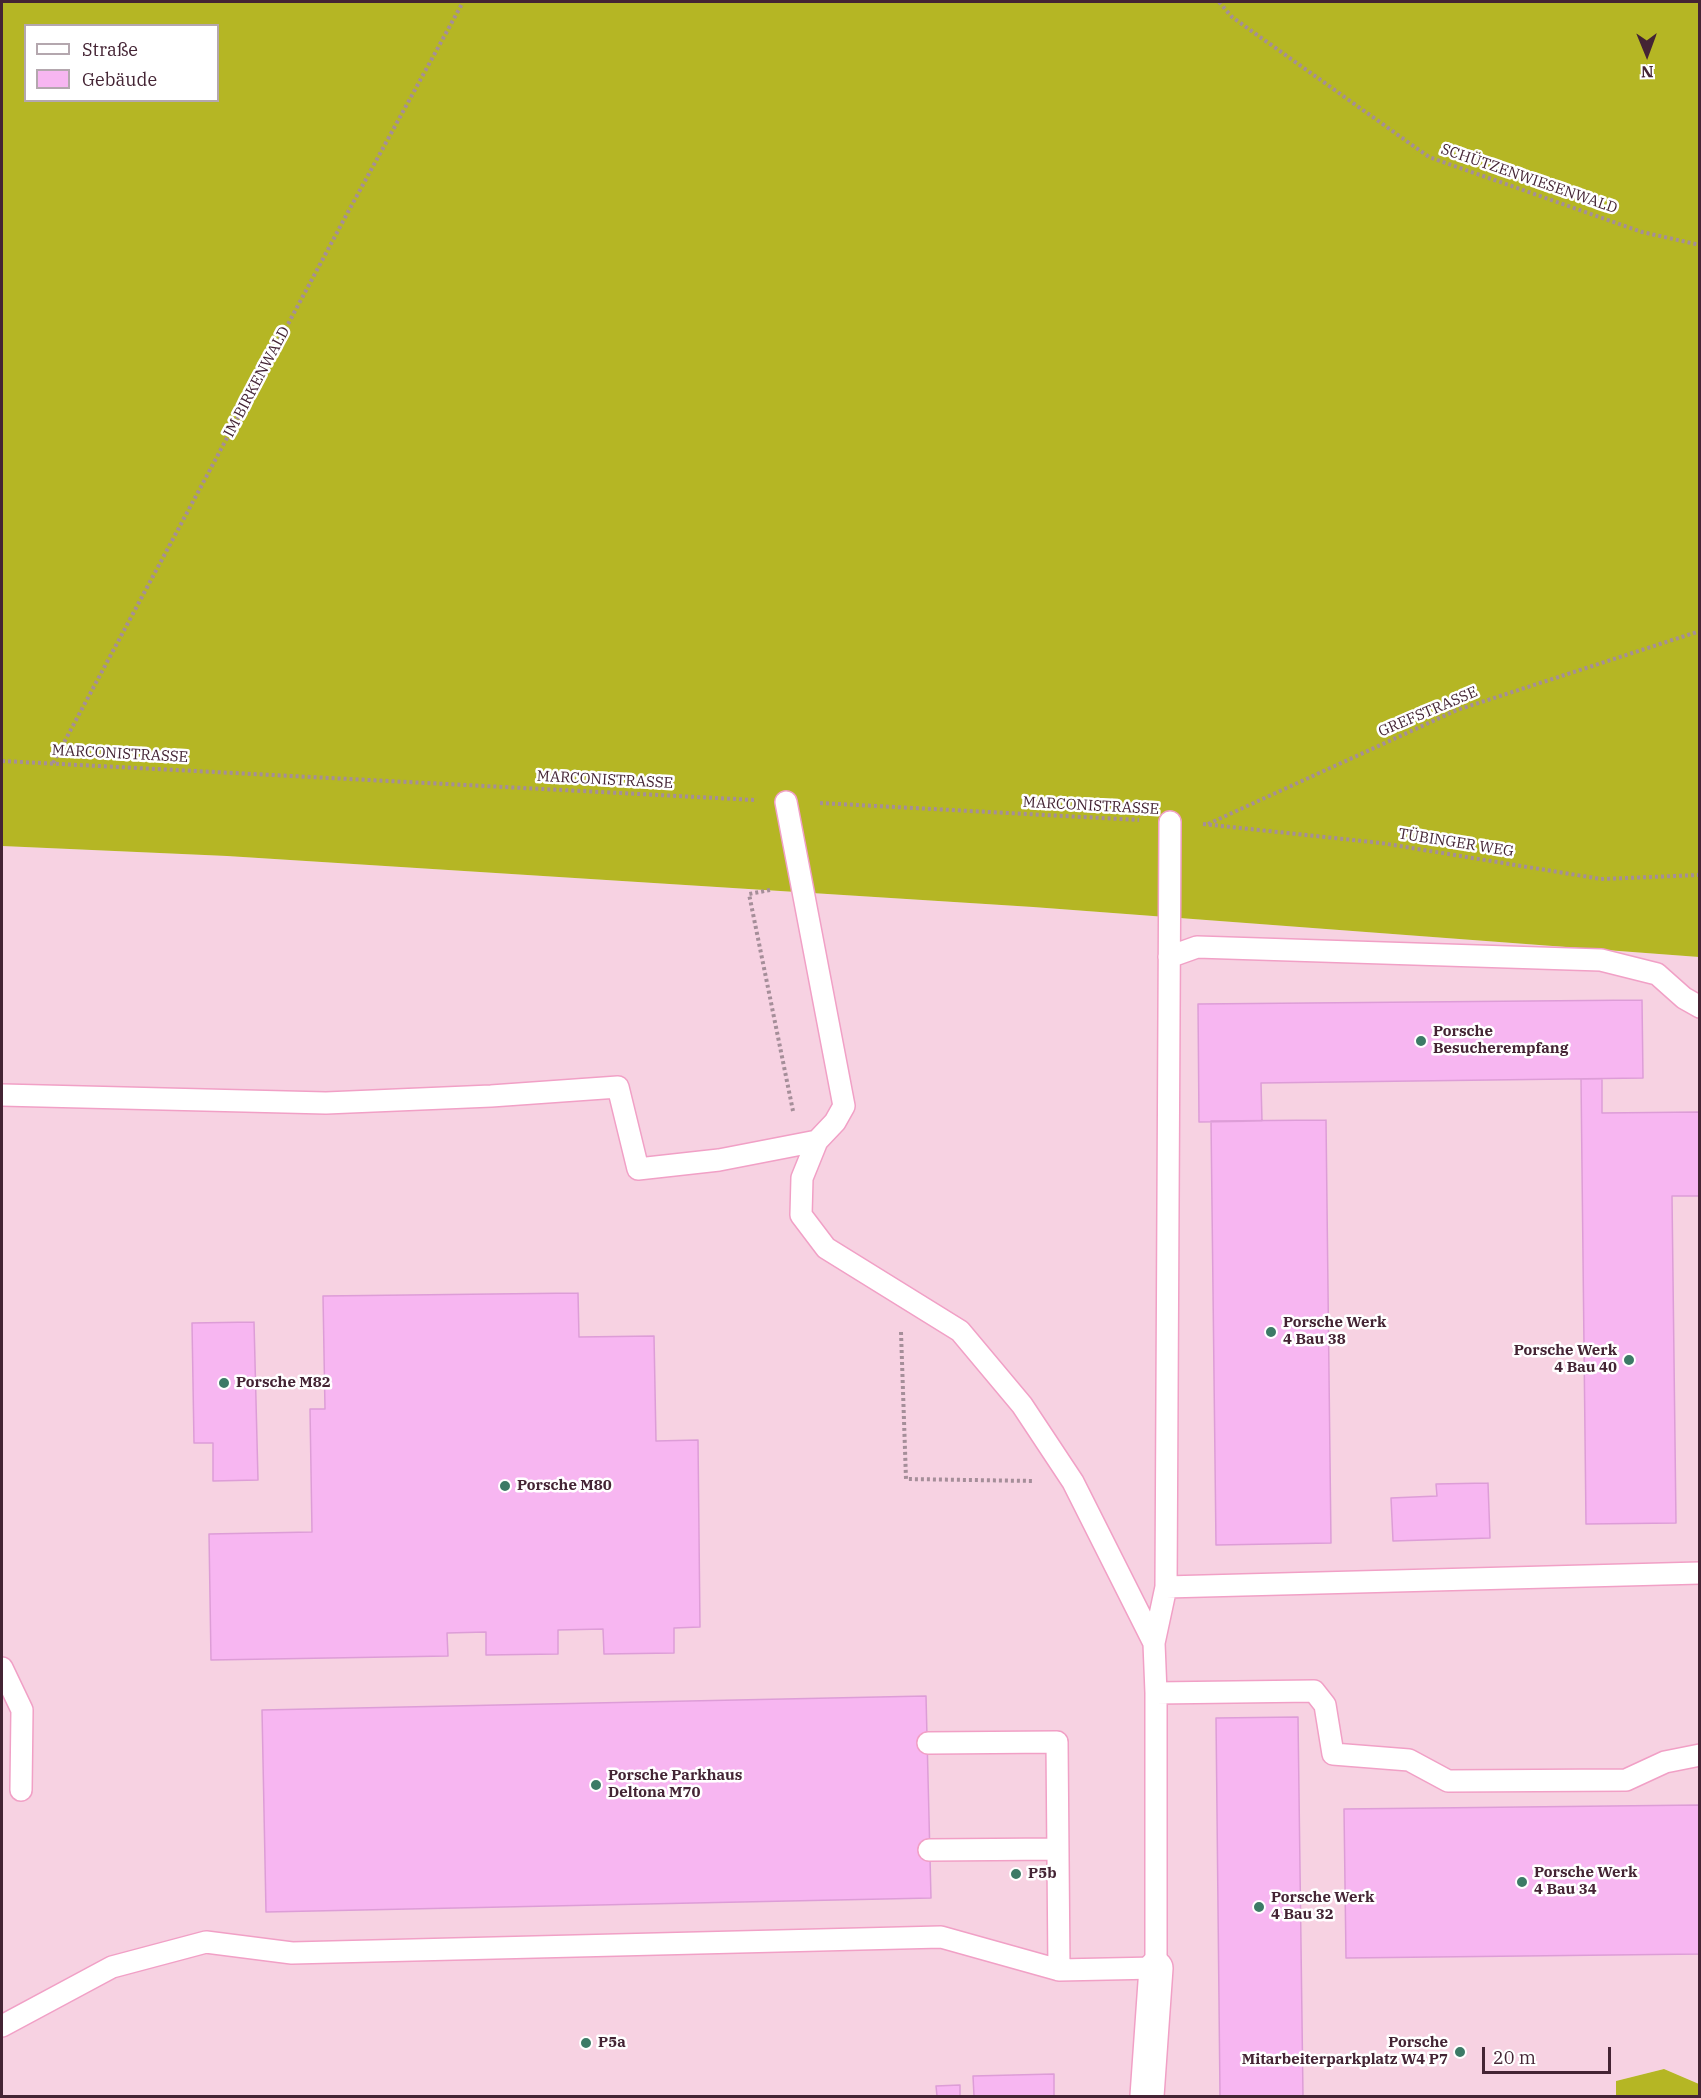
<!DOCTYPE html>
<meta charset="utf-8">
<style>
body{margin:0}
#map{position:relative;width:1701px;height:2098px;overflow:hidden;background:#f6e5ec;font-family:"IBM Plex Serif",serif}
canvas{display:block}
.frame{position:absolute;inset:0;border:3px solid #442434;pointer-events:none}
.legend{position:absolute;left:24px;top:24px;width:195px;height:78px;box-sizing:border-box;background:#fff;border:2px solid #b4a7ae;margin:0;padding:8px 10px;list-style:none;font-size:18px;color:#442434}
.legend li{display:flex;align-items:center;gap:12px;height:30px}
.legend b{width:30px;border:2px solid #b4a7ae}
.north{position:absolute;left:1617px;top:24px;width:60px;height:60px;-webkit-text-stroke:4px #fff;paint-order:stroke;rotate:179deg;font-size:16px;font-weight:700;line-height:24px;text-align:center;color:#442434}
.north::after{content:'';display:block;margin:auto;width:21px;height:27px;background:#442434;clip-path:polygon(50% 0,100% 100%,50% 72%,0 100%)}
.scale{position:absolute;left:1482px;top:2047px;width:129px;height:27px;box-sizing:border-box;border:3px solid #442434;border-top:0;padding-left:8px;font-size:18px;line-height:21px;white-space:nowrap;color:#442434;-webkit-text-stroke:4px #fff;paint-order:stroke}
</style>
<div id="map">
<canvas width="1701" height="2098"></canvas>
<div class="frame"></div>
<ul class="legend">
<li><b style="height:8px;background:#fff"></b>Straße</li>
<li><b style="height:16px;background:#f7b6f1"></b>Gebäude</li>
</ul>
<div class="north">N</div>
<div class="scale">20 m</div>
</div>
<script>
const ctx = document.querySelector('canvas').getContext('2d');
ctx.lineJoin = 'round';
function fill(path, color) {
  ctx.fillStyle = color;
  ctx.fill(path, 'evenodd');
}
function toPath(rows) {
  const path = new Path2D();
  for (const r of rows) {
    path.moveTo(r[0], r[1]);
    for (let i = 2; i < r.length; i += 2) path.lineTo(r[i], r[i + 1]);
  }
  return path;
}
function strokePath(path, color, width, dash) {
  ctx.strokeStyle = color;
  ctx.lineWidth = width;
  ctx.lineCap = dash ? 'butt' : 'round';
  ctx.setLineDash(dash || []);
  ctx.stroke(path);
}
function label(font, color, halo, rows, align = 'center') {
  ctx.font = font + ' "IBM Plex Serif",serif';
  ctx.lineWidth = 5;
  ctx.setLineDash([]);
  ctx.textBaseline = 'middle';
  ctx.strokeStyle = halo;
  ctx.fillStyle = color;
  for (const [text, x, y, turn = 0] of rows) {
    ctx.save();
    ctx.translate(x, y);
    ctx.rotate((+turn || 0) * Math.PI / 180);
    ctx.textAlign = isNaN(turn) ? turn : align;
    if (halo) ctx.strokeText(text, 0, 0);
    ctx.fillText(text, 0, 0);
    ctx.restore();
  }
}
const built = toPath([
 [2,846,227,856,1033,907,1699,957,1699,2084,1664,2069,1616,2081,1616,2096,2,2096]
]);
const forest = toPath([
 [2,2,1699,2,1699,957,1033,907,227,856,2,846],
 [26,26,218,26,218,100,26,100],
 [1664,2069,1699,2084,1699,2096,1616,2096,1616,2081]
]);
const building = toPath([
 [1642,1000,1643,1078,1261,1083,1262,1121,1199,1122,1198,1004,1642,1000],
 [1581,1079,1602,1079,1602,1113,1700,1112,1700,1196,1672,1196,1676,1523,1586,1524,1581,1079],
 [1326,1120,1331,1543,1216,1545,1211,1121,1326,1120],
 [578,1293,579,1337,654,1336,656,1441,698,1440,700,1627,674,1628,674,1653,604,1654,603,1629,558,1630,558,1654,486,1655,486,1632,447,1633,448,1656,211,1660,209,1534,312,1532,310,1409,325,1409,323,1296,578,1293],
 [254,1322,258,1480,213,1481,213,1443,194,1443,192,1323,254,1322],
 [1488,1483,1490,1538,1393,1541,1391,1498,1437,1496,1436,1484,1488,1483],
 [926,1696,931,1898,266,1912,262,1710,926,1696],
 [1298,1717,1303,2096,1220,2096,1216,1718,1298,1717],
 [1700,1805,1700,1954,1346,1958,1344,1809,1700,1805],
 [1054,2074,1054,2096,974,2096,973,2076,1054,2074],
 [960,2085,960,2096,937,2096,936,2086,960,2085]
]);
const path = toPath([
 [1219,2,1232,17,1429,157,1642,232,1700,245],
 [2,761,755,800],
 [53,763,348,212,463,2],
 [820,803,1139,820],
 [1203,824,1381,843,1601,879,1700,875],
 [1208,824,1457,710,1700,631],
 [770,890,749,894,793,1111],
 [901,1332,906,1479,1034,1481]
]);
const lane = toPath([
 [1169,957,1197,947,1601,960,1657,974,1684,998,1700,1007],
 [2,1095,326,1103,491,1096,618,1087,638,1169,719,1160,817,1141,835,1122,844,1106,786,802],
 [1166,1587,1700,1573],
 [1154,1643,1166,1587,1170,822],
 [2,1668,22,1710,21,1790],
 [1156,1693,1314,1691,1325,1705,1333,1754,1409,1760,1448,1781,1626,1780,1665,1762,1700,1755],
 [928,1743,1057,1742,1059,1970],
 [929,1850,1058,1849],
 [2,2026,112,1967,206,1942,292,1953,941,1937,1059,1970,1156,1968,1156,1693,1154,1643,1073,1482,1022,1405,960,1331,826,1248,801,1215,802,1178,817,1141]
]);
const street = toPath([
 [1147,2096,1156,1968]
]);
const markers = [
 [1421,1041,6,"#3c7a66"],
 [1271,1332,6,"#3c7a66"],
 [1629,1360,6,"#3c7a66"],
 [224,1383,6,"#3c7a66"],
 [505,1486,6,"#3c7a66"],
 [596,1785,6,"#3c7a66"],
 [1016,1874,6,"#3c7a66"],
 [1522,1882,6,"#3c7a66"],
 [1259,1907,6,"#3c7a66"],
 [586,2043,6,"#3c7a66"],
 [1460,2052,6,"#3c7a66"]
];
const streetNames = [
 ["SCHÜTZENWIESENWALD",1529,179,19],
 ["IM BIRKENWALD",257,382,-62],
 ["GREFSTRASSE",1428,712,-23],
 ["MARCONISTRASSE",120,754,3],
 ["MARCONISTRASSE",605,780,3],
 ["MARCONISTRASSE",1091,806,3],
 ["TÜBINGER WEG",1456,843,9]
];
const poiNames = [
 ["Porsche",1433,1032],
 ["Besucherempfang",1433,1049],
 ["Porsche Werk",1283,1323],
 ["4 Bau 38",1283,1340],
 ["Porsche Werk",1617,1351,"right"],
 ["4 Bau 40",1617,1368,"right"],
 ["Porsche M82",236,1383],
 ["Porsche M80",517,1486],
 ["Porsche Parkhaus",608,1776],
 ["Deltona M70",608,1793],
 ["Porsche Werk",1534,1873],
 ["4 Bau 34",1534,1890],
 ["P5b",1028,1874],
 ["Porsche Werk",1271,1898],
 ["4 Bau 32",1271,1915],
 ["P5a",598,2043],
 ["Porsche",1448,2043,"right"],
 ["Mitarbeiterparkplatz W4 P7",1448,2060,"right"]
];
fill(built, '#f7d2e2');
fill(forest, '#b5b624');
fill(building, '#f7b6f1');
strokePath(building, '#dd9dd7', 1.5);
strokePath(lane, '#f1a0c6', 24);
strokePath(street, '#f1a0c6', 36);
strokePath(path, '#a58e99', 4, [3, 3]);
strokePath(lane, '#fff', 21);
strokePath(street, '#fff', 33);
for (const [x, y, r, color] of markers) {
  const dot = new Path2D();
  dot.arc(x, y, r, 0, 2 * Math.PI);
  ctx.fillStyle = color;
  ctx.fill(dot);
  strokePath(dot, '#fff', 2);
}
label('15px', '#442434', '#fff', streetNames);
label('bold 15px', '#442434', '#fff', poiNames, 'left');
</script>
